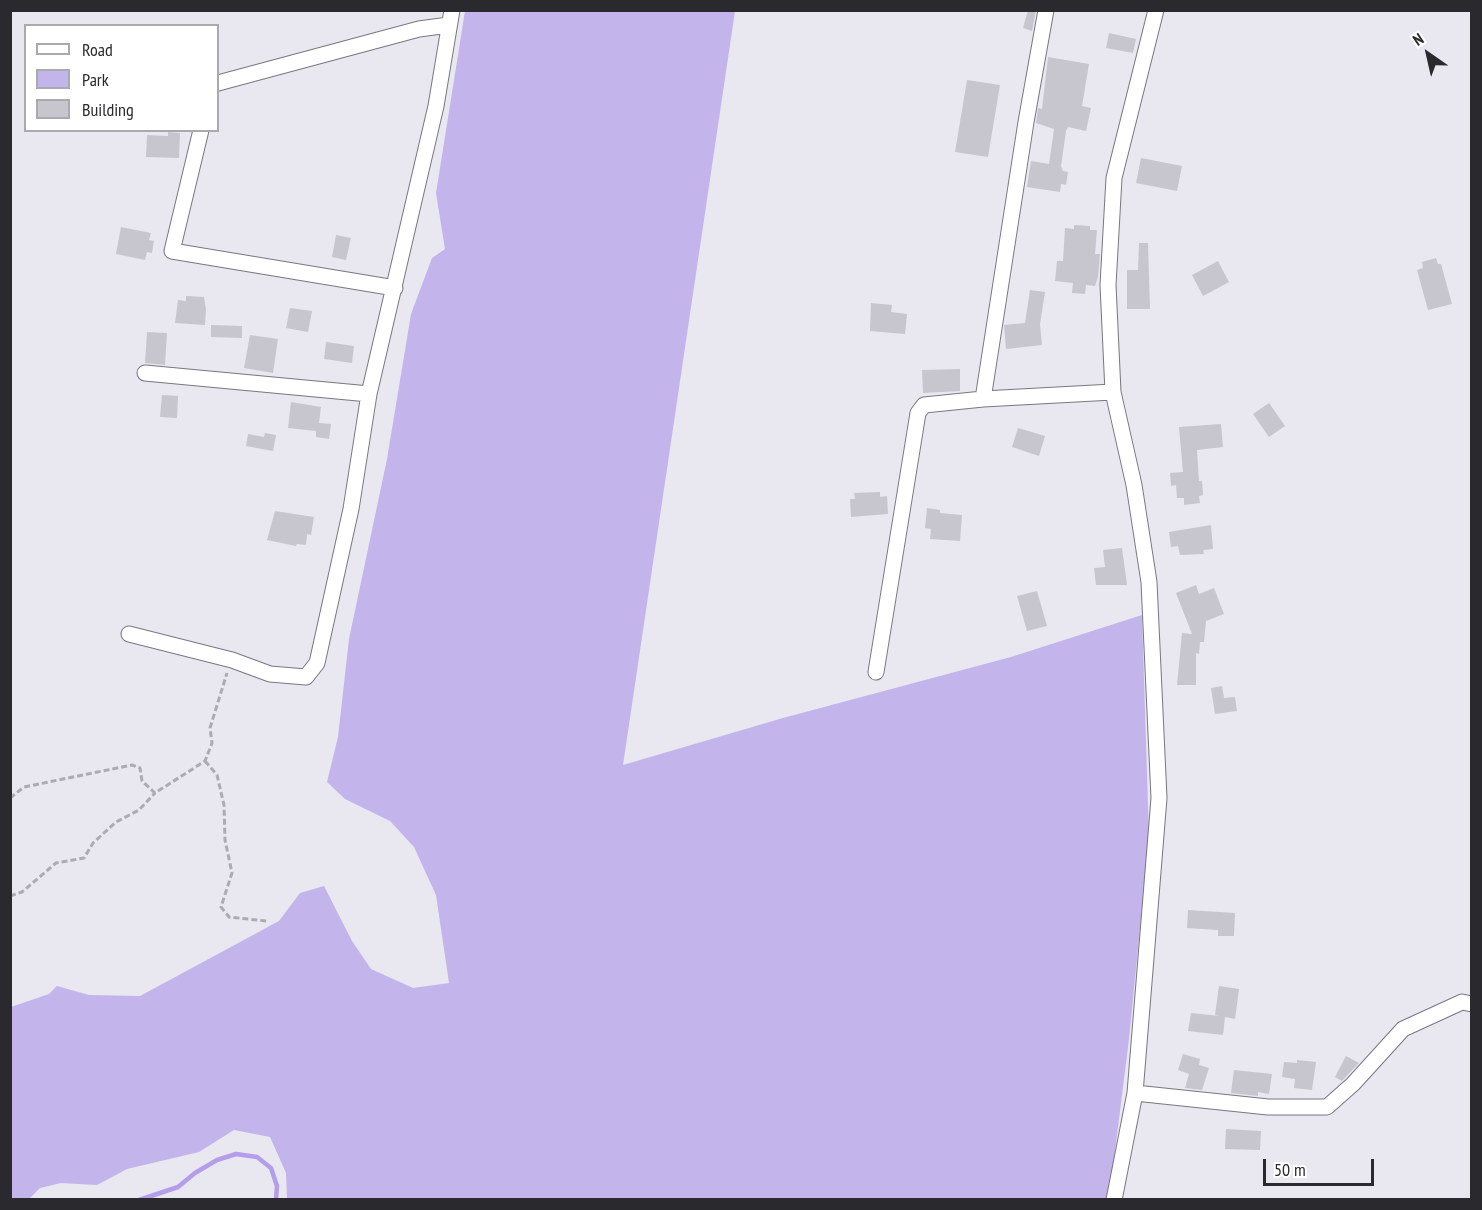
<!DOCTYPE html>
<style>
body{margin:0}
#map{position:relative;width:1482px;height:1210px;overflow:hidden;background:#e9e7f0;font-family:"PT Sans Narrow",sans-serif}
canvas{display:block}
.frame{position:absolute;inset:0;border:12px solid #2a292d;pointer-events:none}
.legend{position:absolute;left:24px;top:24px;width:195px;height:108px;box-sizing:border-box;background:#fff;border:2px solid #aaa9ab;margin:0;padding:8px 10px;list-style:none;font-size:18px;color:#2a292d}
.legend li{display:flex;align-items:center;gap:12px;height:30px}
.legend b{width:30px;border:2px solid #aaa9ab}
.north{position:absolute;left:1398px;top:24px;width:60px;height:60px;-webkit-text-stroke:4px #fff;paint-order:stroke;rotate:326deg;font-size:16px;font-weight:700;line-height:24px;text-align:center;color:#2a292d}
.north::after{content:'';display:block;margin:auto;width:21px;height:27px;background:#2a292d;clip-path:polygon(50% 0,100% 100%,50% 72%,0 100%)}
.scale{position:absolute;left:1263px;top:1159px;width:111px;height:27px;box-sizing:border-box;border:3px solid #2a292d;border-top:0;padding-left:8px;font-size:18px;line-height:21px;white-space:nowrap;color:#2a292d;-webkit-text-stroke:4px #fff;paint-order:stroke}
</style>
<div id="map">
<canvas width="1482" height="1210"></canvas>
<div class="frame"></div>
<ul class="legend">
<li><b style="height:8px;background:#fff"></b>Road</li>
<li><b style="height:16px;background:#c4b4ec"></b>Park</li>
<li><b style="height:16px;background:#c7c5ce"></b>Building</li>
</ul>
<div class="north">N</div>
<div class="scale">50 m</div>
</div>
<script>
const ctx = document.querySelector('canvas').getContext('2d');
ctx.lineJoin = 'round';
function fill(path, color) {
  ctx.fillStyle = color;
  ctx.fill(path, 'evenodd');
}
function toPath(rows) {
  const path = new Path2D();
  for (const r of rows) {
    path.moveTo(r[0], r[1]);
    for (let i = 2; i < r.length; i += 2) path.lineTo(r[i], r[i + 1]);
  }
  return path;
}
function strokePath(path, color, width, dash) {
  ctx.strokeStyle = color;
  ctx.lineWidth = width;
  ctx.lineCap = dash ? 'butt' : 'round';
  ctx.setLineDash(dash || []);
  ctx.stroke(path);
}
const green = toPath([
 [465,11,735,11,623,765,783,718,1011,657,1142,615,1149,837,1129,1039,1109,1199,287,1199,286,1173,270,1137,234,1130,199,1152,127,1169,97,1185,61,1183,40,1188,29,1199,11,1200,11,1007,49,994,57,986,89,995,140,996,279,921,300,893,324,886,352,941,371,969,413,988,449,983,436,895,414,847,390,821,345,799,327,782,338,737,349,639,387,459,411,314,432,258,445,249,436,193]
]);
const stream = toPath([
 [139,1200,178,1187,195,1173,217,1160,236,1154,257,1157,271,1168,277,1186,276,1200]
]);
const building = toPath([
 [1028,10,1036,10,1032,31,1023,28],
 [1109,33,1136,39,1133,53,1106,48],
 [1048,57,1089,64,1082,106,1091,108,1086,131,1068,127,1066,131,1061,166,1063,171,1068,172,1066,185,1061,184,1060,192,1027,187,1031,161,1049,164,1054,129,1036,123,1038,108,1042,109],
 [967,80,1000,85,988,157,955,152],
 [168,132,180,133,179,158,146,157,147,135,168,136],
 [1141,158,1182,166,1177,191,1136,183],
 [1074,225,1090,226,1090,230,1097,230,1095,254,1100,254,1098,277,1095,286,1086,285,1085,294,1072,293,1073,283,1055,281,1057,261,1063,261,1065,228,1074,229],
 [121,227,151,233,149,240,154,241,152,253,147,252,145,260,116,254],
 [336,235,351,238,346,260,332,257],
 [1139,243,1148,243,1150,309,1127,309,1127,270,1138,270],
 [1436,258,1438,264,1441,264,1452,304,1428,310,1417,270,1423,268,1422,262],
 [1218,261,1229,282,1203,296,1192,275],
 [1030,290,1045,292,1040,324,1042,345,1006,349,1004,325,1025,323],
 [186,296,204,297,206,309,205,325,175,323,178,300,186,301],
 [871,303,892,305,891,312,907,314,905,334,870,331],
 [290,308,312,311,308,332,286,328],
 [211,325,242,326,242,338,211,337],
 [147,332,167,333,165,365,145,363],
 [250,335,278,339,273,373,244,368],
 [326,342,354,346,352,363,324,359],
 [960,369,960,391,923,393,922,370],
 [162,395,178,396,177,418,160,417],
 [291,402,321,407,319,423,331,424,329,439,316,437,316,431,288,428],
 [1269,403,1285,426,1269,437,1253,414],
 [1221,424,1223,447,1197,450,1199,481,1202,481,1203,495,1199,496,1200,503,1184,505,1184,498,1177,498,1176,485,1171,486,1170,473,1183,472,1179,427],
 [1018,428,1045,436,1039,456,1012,447],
 [265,433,276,435,273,451,246,446,248,434,264,437],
 [880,492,880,497,887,496,888,514,851,517,850,499,855,499,854,493],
 [927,508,940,510,940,513,962,515,960,541,930,539,931,529,925,528],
 [275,511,314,517,311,535,307,534,306,545,297,544,296,546,267,540],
 [1211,525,1213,549,1203,550,1204,554,1180,555,1178,546,1171,547,1169,532],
 [1122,548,1127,585,1096,585,1094,568,1105,567,1103,550],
 [1196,585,1199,594,1214,588,1224,614,1206,621,1204,642,1200,642,1199,654,1196,653,1196,685,1177,685,1182,633,1192,634,1176,593],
 [1037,591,1047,626,1027,631,1017,596],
 [1222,686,1224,698,1235,697,1237,711,1215,714,1211,688],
 [1188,910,1235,913,1234,936,1218,936,1218,930,1187,928],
 [1219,986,1239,989,1235,1019,1225,1017,1223,1035,1188,1031,1191,1013,1219,1016,1215,1015],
 [1183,1054,1200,1059,1199,1065,1209,1068,1202,1090,1185,1088,1189,1074,1178,1070],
 [1346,1056,1359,1063,1342,1081,1335,1077],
 [1297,1060,1316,1062,1312,1090,1294,1088,1295,1079,1282,1077,1284,1062,1297,1063],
 [1234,1070,1272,1074,1269,1094,1258,1092,1258,1096,1231,1093],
 [1226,1129,1261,1131,1260,1150,1225,1149]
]);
const path = toPath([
 [205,761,217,775,224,805,225,840,232,873,221,907,229,917,266,921],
 [10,798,24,787,132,765,140,768,142,781,155,793,205,761,212,743,210,728,227,673],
 [10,896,22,892,56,863,84,858,93,843,116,822,139,810,155,793]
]);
const street = toPath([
 [1046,10,1026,122,983,399,1113,392],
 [218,83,419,29,449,25],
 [201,130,172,251,395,288],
 [145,373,369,394],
 [129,634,232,660,270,674,306,677,317,663,351,509,369,394,436,106,452,10],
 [876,672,918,413,924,405,983,399],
 [1135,1093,1268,1107,1327,1107,1353,1084,1403,1029,1462,1002,1472,1004],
 [1114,1200,1135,1093,1159,798,1149,582,1134,485,1113,392,1108,285,1114,178,1156,10]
]);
fill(green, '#c4b4ec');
strokePath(stream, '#b59ee9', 4.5);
fill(building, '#c7c5ce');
strokePath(street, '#79777f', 17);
strokePath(path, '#acaab2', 3, [6, 3]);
strokePath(street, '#fff', 15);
</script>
